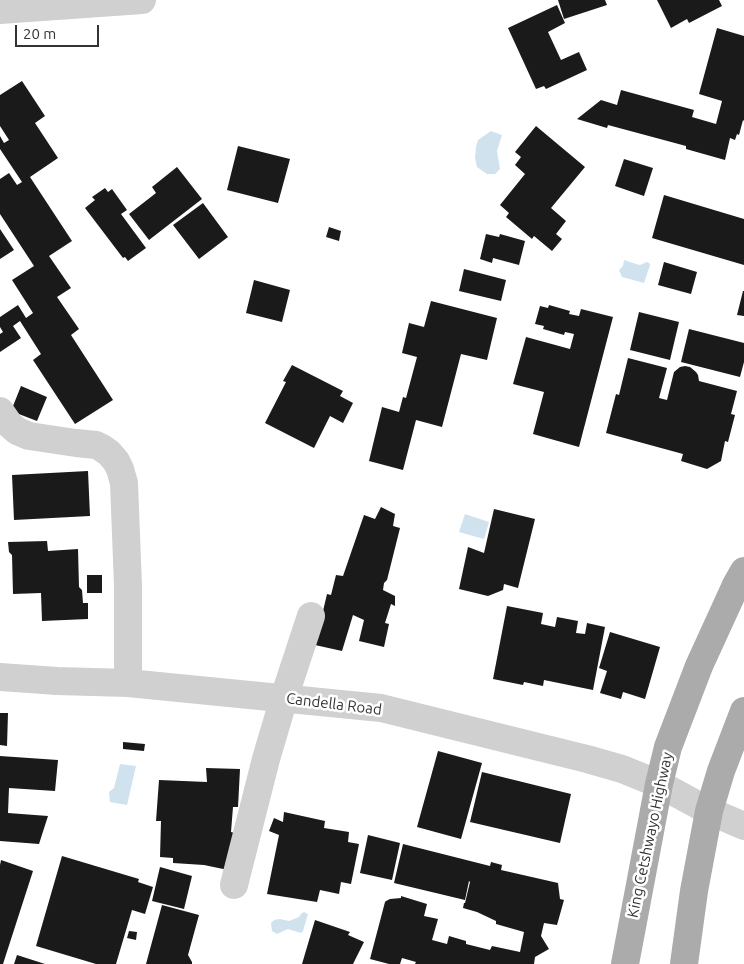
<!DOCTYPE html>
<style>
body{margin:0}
#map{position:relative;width:744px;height:964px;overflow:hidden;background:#fff;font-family:Ubuntu,sans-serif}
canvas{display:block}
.scale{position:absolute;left:15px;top:25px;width:84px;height:22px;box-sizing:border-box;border:2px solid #333;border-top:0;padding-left:6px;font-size:15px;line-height:18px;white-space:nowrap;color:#333;-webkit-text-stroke:4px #fff;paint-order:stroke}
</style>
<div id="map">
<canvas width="744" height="964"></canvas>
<div class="scale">20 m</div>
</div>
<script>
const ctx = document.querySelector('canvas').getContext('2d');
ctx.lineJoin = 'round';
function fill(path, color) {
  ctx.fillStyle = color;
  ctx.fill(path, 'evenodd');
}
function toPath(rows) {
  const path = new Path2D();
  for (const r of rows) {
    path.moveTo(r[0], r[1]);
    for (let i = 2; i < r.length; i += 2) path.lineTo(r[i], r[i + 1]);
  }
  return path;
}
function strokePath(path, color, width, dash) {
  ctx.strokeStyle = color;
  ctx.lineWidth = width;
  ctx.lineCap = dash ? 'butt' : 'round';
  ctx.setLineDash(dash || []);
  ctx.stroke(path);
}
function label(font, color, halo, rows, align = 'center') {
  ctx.font = font + ' Ubuntu,sans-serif';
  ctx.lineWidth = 5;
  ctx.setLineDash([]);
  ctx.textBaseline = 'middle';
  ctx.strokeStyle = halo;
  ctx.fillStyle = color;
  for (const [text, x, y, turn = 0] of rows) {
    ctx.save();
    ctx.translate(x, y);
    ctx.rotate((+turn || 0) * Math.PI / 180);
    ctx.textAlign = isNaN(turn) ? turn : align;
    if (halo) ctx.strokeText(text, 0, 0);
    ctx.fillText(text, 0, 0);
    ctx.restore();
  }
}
const water = toPath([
 [491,131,502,135,497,151,500,169,495,174,487,174,477,167,475,158,476,147,478,140],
 [624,260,636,264,640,265,647,262,649,263,650,265,644,283,622,277,619,270,623,266],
 [465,514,489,522,484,539,459,532],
 [120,764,136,766,127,805,110,802,109,792,114,788],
 [304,912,308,914,303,931,301,933,288,929,277,934,272,931,271,923,274,920,280,919,289,921,299,917,301,914]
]);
const building = toPath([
 [558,0,605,0,607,5,564,19],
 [657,0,719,0,722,6,689,23,687,19,671,28],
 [557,5,565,23,548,32,561,60,579,52,587,70,546,89,544,86,536,89,508,28],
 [717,28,744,36,744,121,743,120,739,135,737,134,735,140,730,138,725,160,686,149,686,146,608,125,607,128,577,119,601,100,617,105,621,90,694,110,692,117,716,124,722,101,699,94],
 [22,81,45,116,35,123,58,158,30,177,72,241,49,256,71,288,57,297,79,329,71,335,113,400,75,424,33,360,41,354,20,321,13,326,21,338,0,352,0,334,3,332,0,327,0,317,18,305,26,318,33,313,12,280,34,266,0,214,0,179,9,173,17,185,22,182,0,149,0,136,4,143,9,140,0,126,0,95],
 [536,126,585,167,551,208,566,221,556,234,562,239,552,251,534,236,532,239,506,217,509,213,500,205,525,174,515,165,521,157,515,152],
 [238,146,290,159,278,203,227,190],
 [624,159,653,168,644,196,615,186],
 [177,167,202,199,149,240,129,214,156,193,152,187],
 [105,188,108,192,112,189,127,210,121,214,146,248,128,261,125,257,123,258,85,208,95,200,92,197],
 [664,195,744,219,744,265,652,238],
 [203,203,228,237,199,259,173,225],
 [329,227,341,231,339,241,326,237],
 [0,229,14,250,0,259],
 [486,234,499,237,500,234,525,241,519,265,493,258,492,263,480,259],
 [664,262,697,272,691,294,658,285],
 [464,269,506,280,501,301,459,291],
 [254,280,290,290,282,322,246,313],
 [743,291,744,291,744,316,737,315],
 [431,301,497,318,487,360,461,354,442,427,416,420,403,470,369,461,382,407,399,412,403,397,406,398,417,357,402,353,409,323,424,327],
 [549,305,570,311,569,314,579,316,581,309,613,317,579,447,533,434,544,392,513,384,526,337,570,349,574,334,565,332,564,335,543,329,544,326,535,324,540,306,548,308],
 [639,312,679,322,670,360,630,350],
 [689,329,744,343,744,362,740,377,681,362],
 [628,358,667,368,659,398,667,400,674,372,680,367,685,366,690,367,696,372,698,375,699,381,737,391,731,414,735,415,728,442,725,441,721,461,707,469,681,461,683,454,606,433,616,394,619,395],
 [292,365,343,391,340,396,353,403,343,423,330,416,314,448,265,423,286,382,283,381],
 [21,386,47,397,37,421,11,411],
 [88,471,90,516,14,520,12,475],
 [381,507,395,514,393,526,400,528,387,580,384,583,383,590,395,596,395,606,391,604,385,623,389,624,384,647,359,641,364,620,353,615,342,651,315,645,327,594,331,595,336,575,343,576,364,515,375,519],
 [494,509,535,519,518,588,504,584,503,590,488,596,459,589,468,547,484,553],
 [47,541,48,551,78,549,79,587,82,590,83,603,88,603,88,619,42,621,41,593,13,594,12,555,9,552,8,542],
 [87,575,102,575,102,593,87,593],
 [507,606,543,613,541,624,555,627,557,617,578,621,576,633,585,634,587,623,605,627,593,690,544,680,543,686,524,682,523,685,493,679],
 [610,632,660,647,645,699,623,692,621,699,600,693,607,671,599,668],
 [0,713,8,713,7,746,0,745],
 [123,742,145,744,144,751,123,749],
 [438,751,482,763,461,839,417,827],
 [0,756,58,760,55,791,9,788,8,813,48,816,39,844,0,841],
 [206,768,240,769,238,807,233,807,231,832,239,834,228,870,204,865,173,863,173,858,160,857,161,821,156,821,159,780,207,782],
 [482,772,571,794,560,843,470,822],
 [284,812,325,821,324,828,349,832,348,842,359,844,351,884,341,882,339,894,320,890,317,902,267,894,279,835,269,831,274,818,283,822],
 [368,835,400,843,392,880,360,873],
 [403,844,490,866,491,862,502,865,501,870,558,883,560,899,564,900,557,925,544,923,541,936,549,949,535,957,534,964,415,964,416,962,402,958,400,964,389,964,370,959,385,902,386,901,390,899,401,898,401,896,427,904,424,916,438,919,432,940,447,944,449,936,466,941,466,944,490,950,492,946,520,952,524,932,496,924,496,921,477,912,463,908,464,903,465,903,470,882,469,881,465,900,394,883],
 [62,856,139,879,138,882,153,887,145,914,132,910,116,964,96,964,36,946],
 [1,860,33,871,3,964,0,964,0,865],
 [160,867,192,876,184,909,152,901],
 [162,905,199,915,188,955,192,962,192,964,146,964],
 [315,920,350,932,348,935,364,942,353,964,302,964],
 [129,931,137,932,136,940,127,938],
 [17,955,45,964,14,964]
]);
const minor = toPath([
 [0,10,142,0],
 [0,411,9,424,17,431,29,436,76,443,96,445,102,448,109,453,116,461,120,469,124,483,128,586,128,683],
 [0,677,57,681,128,683,381,708,587,759,622,769,659,784,709,811,744,826],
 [234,885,266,759,284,698,311,616]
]);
const major = toPath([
 [625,964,659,784,668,747,699,666,736,585,744,571],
 [684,964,694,891,709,811,721,771,744,711]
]);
const streetNames = [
 ["Candella Road",334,704,7],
 ["King Cetshwayo Highway",650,835,-78]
];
fill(water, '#cfe2ee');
fill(building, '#1a1a1a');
strokePath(minor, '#d0d0d0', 28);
strokePath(major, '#ababab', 28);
label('15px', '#333', '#fff', streetNames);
</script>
